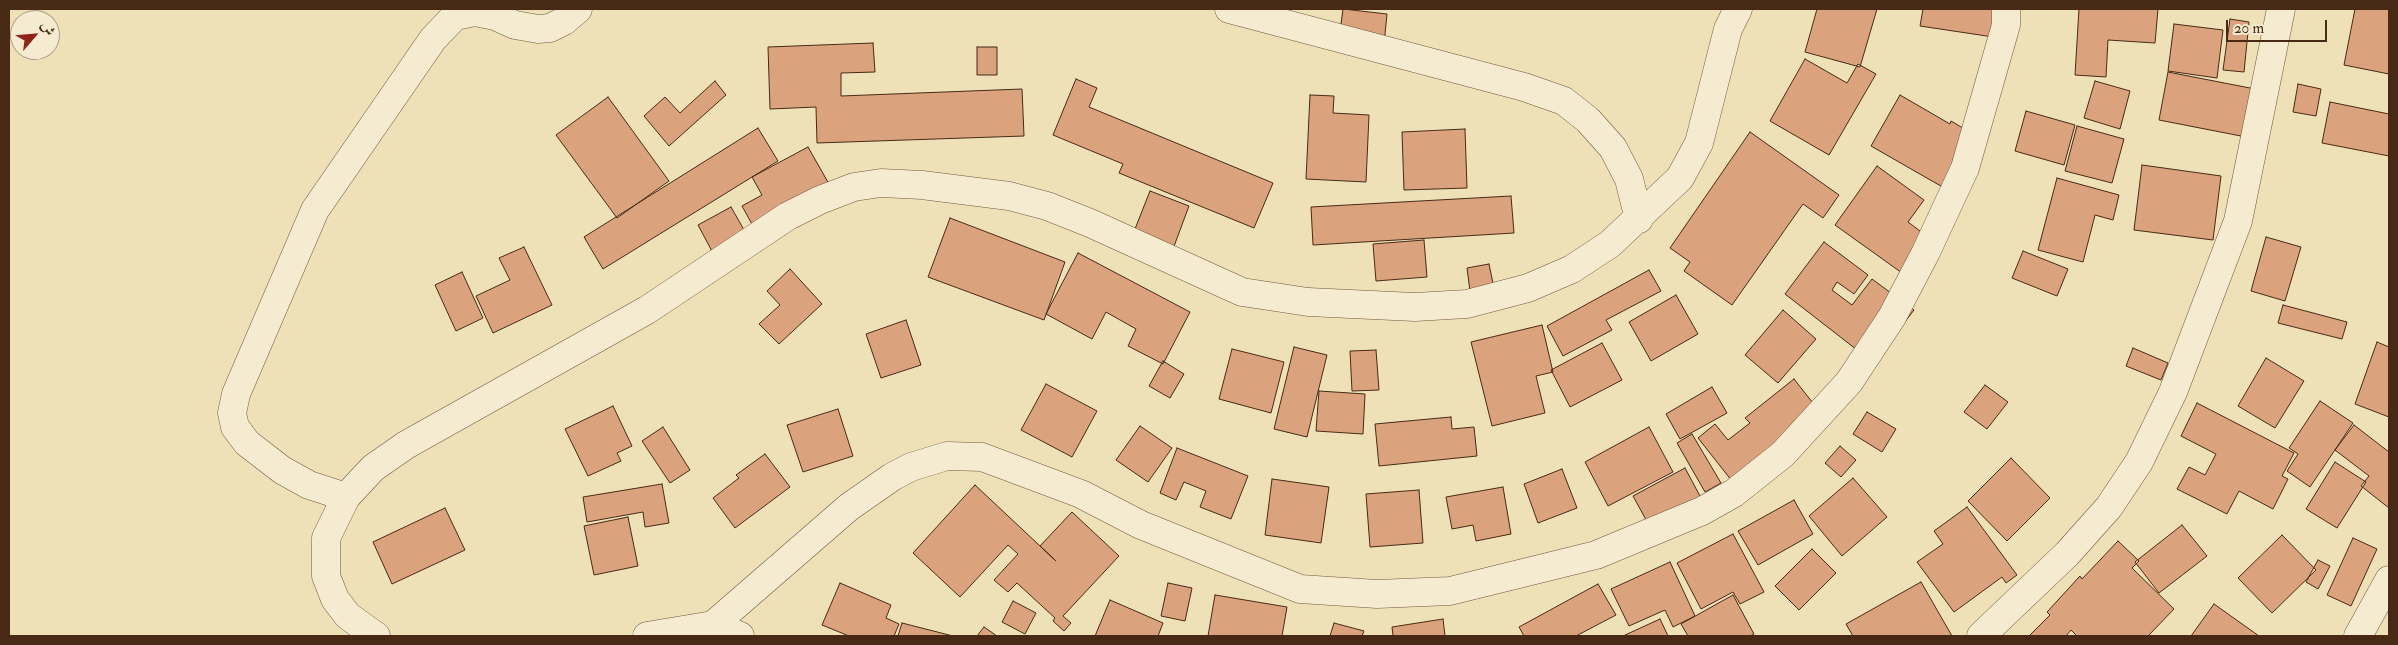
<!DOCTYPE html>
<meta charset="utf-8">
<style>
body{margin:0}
#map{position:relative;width:2398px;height:645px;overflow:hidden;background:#eee0b7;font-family:"IM FELL Double Pica",Amiri,serif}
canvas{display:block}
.frame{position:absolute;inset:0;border:10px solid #472916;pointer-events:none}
.north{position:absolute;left:10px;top:10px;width:50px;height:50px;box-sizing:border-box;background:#f4ebd0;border:1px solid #af9d86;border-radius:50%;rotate:63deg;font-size:14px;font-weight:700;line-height:20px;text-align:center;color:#472916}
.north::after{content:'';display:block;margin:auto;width:18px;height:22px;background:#8f2418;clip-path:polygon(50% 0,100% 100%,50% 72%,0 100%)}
.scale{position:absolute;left:2226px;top:20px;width:101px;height:22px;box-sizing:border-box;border:2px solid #472916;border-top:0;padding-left:6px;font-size:15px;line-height:18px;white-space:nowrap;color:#472916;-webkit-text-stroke:4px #f4ebd0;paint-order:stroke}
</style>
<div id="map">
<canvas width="2398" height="645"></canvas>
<div class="frame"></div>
<div class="north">ش</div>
<div class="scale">20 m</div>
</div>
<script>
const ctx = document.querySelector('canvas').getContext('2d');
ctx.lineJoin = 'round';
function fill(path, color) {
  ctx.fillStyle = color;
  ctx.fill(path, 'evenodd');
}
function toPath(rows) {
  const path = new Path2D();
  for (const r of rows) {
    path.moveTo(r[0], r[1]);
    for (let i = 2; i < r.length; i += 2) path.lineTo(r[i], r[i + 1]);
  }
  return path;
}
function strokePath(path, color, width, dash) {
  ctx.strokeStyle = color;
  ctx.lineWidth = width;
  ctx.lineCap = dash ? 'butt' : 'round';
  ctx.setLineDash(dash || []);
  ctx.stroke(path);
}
const building = toPath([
 [1343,9,1387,14,1384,44,1339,39,1343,9],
 [1817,9,1877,9,1860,67,1805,52,1817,9],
 [1923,9,2004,9,2000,38,1920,26,1923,9],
 [2079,9,2158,9,2155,43,2108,40,2106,77,2075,75,2079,9],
 [2355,9,2389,9,2389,74,2344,65,2355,9],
 [2230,19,2249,22,2244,72,2223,70,2230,19],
 [2174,24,2223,30,2217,78,2168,71,2174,24],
 [873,43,875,72,841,73,841,96,1022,89,1024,136,817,143,816,107,770,109,768,47,873,43],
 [977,47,997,47,997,75,977,75,977,47],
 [1805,59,1847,83,1858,64,1876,74,1829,155,1770,121,1805,59],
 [2168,72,2255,89,2246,137,2159,120,2168,72],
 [1076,79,1097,88,1089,107,1273,183,1254,228,1119,173,1123,164,1053,135,1076,79],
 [715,81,726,95,669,146,644,116,665,97,680,113,715,81],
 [2095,81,2130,91,2120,129,2084,118,2095,81],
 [2298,84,2321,89,2316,116,2293,112,2298,84],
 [1310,95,1334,96,1333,113,1369,115,1366,182,1306,179,1310,95],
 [1900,95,1950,124,1951,121,1983,140,1953,193,1871,146,1900,95],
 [608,97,669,181,617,218,556,135,608,97],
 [2330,102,2389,114,2389,156,2322,143,2330,102],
 [2026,111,2075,125,2064,165,2015,151,2026,111],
 [2077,126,2124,139,2112,183,2065,171,2077,126],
 [758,128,778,161,603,269,584,237,758,128],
 [1465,129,1467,188,1404,190,1402,132,1465,129],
 [1750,132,1839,195,1823,218,1803,204,1732,305,1684,271,1690,262,1670,248,1750,132],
 [808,147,829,184,753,226,742,206,762,195,752,177,808,147],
 [2142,165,2221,176,2213,240,2134,230,2142,165],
 [1877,166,1924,200,1908,222,1928,237,1902,273,1835,225,1877,166],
 [2057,178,2119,195,2113,220,2095,215,2083,262,2038,250,2057,178],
 [1150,191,1189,206,1173,249,1133,234,1150,191],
 [1511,196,1514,233,1313,245,1311,207,1511,196],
 [731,207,748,237,714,255,698,225,731,207],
 [950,218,1065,262,1044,320,928,277,950,218],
 [2266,237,2301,247,2285,301,2251,291,2266,237],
 [1424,240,1427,277,1376,281,1373,244,1424,240],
 [1824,242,1868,275,1854,294,1837,282,1832,290,1852,305,1872,279,1914,310,1885,348,1861,353,1785,294,1824,242],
 [524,247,552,305,493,333,476,296,510,280,499,258,524,247],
 [2023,251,2068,269,2057,296,2012,278,2023,251],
 [1078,253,1190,312,1163,364,1128,346,1136,329,1106,312,1092,339,1046,314,1078,253],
 [1489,264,1494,288,1470,291,1467,268,1489,264],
 [790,269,822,304,779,344,759,324,780,305,767,291,790,269],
 [1649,270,1661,291,1606,320,1612,330,1563,356,1547,326,1649,270],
 [462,272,483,318,456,331,435,285,462,272],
 [1676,295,1698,334,1651,361,1629,322,1676,295],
 [2283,305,2347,322,2342,339,2278,323,2283,305],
 [1783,310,1816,339,1778,383,1745,355,1783,310],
 [906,320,921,365,881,378,866,334,906,320],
 [1542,325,1553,372,1536,376,1545,413,1492,426,1471,342,1542,325],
 [2377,342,2389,347,2389,417,2355,404,2377,342],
 [1602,343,1622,380,1570,407,1551,370,1602,343],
 [1294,347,1327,355,1307,437,1274,429,1294,347],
 [2133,348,2168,363,2161,380,2126,366,2133,348],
 [1232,349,1284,362,1271,413,1219,399,1232,349],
 [1376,350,1379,390,1352,391,1350,351,1376,350],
 [2266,358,2304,381,2275,428,2238,406,2266,358],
 [1163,361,1184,374,1170,398,1149,386,1163,361],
 [1794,379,1820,412,1732,481,1698,438,1715,424,1728,440,1750,423,1745,418,1794,379],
 [1046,384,1097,411,1072,457,1021,430,1046,384],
 [1985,385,2008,402,1987,429,1964,412,1985,385],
 [1712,387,1727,413,1680,439,1666,414,1712,387],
 [1319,391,1365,394,1363,434,1316,431,1319,391],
 [2320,401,2353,423,2310,487,2287,471,2298,454,2289,448,2320,401],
 [2197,403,2294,453,2282,476,2288,479,2273,509,2239,491,2227,514,2177,489,2189,467,2205,475,2216,454,2181,436,2197,403],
 [613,406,632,446,617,453,621,461,588,476,565,429,613,406],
 [838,409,853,456,803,472,787,425,838,409],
 [1867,412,1896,429,1882,452,1853,434,1867,412],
 [1451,417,1452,429,1474,427,1477,456,1379,466,1375,424,1451,417],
 [2354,425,2389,452,2389,508,2361,486,2369,476,2335,450,2354,425],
 [1140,426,1172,448,1148,482,1116,460,1140,426],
 [663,427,690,470,670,483,642,441,663,427],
 [1649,427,1673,472,1608,506,1585,462,1649,427],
 [1692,434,1721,483,1705,492,1677,443,1692,434],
 [1840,446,1856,460,1841,477,1825,463,1840,446],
 [1177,448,1248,476,1231,519,1200,507,1206,491,1184,482,1176,500,1160,493,1177,448],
 [765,454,790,487,735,528,713,498,739,478,736,475,765,454],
 [2011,458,2050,498,2007,541,1968,501,2011,458],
 [2335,462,2366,482,2337,528,2306,509,2335,462],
 [1685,468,1701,498,1650,527,1633,496,1685,468],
 [1562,469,1577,508,1538,523,1524,484,1562,469],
 [1853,478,1887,517,1842,556,1809,516,1853,478],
 [1272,479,1329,487,1321,543,1265,535,1272,479],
 [662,484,669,523,645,527,643,512,587,522,583,497,662,484],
 [975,485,1056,561,1040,546,1072,512,1119,556,1063,616,1071,623,1064,631,1053,621,1055,618,1017,583,1008,592,994,580,1018,554,1008,545,960,597,913,553,975,485],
 [1503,487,1511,534,1476,541,1473,525,1452,529,1446,497,1503,487],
 [1419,490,1423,543,1370,547,1366,494,1419,490],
 [1794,500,1813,534,1758,565,1738,531,1794,500],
 [1967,507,2017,575,2006,583,2002,577,1954,612,1917,562,1943,544,1934,531,1967,507],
 [445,508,465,550,392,584,373,542,445,508],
 [628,517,638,566,594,575,584,526,628,517],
 [2182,525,2207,556,2159,593,2135,562,2182,525],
 [1733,534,1764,592,1740,604,1733,592,1701,609,1677,563,1733,534],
 [2282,535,2316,570,2272,613,2238,578,2282,535],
 [2353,538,2377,549,2351,606,2327,595,2353,538],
 [2118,541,2139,561,2132,568,2174,609,2148,636,2077,636,2071,630,2066,636,2029,636,2050,615,2047,612,2080,576,2082,579,2118,541],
 [1812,549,1836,573,1799,610,1775,586,1812,549],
 [2318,560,2330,566,2318,589,2306,582,2318,560],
 [1670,562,1695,616,1673,627,1665,610,1629,626,1611,589,1670,562],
 [1921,582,1952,636,1853,636,1846,624,1921,582],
 [840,583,891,605,886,618,899,624,894,636,849,636,822,625,840,583],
 [1168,583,1192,588,1185,621,1161,616,1168,583],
 [1598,584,1616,615,1576,636,1524,636,1519,627,1598,584],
 [1215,595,1287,607,1282,636,1208,636,1215,595],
 [1733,595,1754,634,1750,636,1688,636,1681,624,1733,595],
 [1110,600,1163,623,1158,636,1095,636,1110,600],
 [1013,601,1036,613,1025,634,1002,622,1013,601],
 [2214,604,2259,636,2191,636,2214,604],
 [1443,619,1445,636,1393,636,1392,627,1443,619],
 [1660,619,1668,636,1623,636,1660,619],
 [902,623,953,636,898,636,902,623],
 [1334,623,1364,631,1362,636,1330,636,1334,623],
 [984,627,997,636,977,636,984,627]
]);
const minor = toPath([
 [1229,9,1524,87,1564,101,1588,120,1613,148,1629,179,1639,219],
 [346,497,309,485,282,470,247,443,235,427,232,413,236,394,315,210,433,39,455,16,475,12,495,16,515,25,538,29,550,28,564,21,578,9],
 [713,625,740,636],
 [376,636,348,616,335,599,326,576,326,538,346,497,373,468,406,445,647,310,788,216,820,200,854,187,881,183,922,185,1009,196,1047,206,1090,223,1242,292,1308,302,1415,307,1467,304,1528,288,1572,269,1610,244,1680,178,1699,143,1728,29,1738,9],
 [647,636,713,625,849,507,892,477,911,467,947,456,982,457,1081,494,1141,525,1300,589,1377,594,1450,591,1596,555,1702,511,1734,493,1783,454,1849,382,1892,317,1926,252,1965,168,2006,25,2006,9],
 [1981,636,2067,554,2109,507,2139,462,2173,392,2238,221,2281,9],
 [2358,636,2389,580]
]);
fill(building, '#dba37d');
strokePath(building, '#472916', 1);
strokePath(minor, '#71573e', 29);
strokePath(minor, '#f4ebd0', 28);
</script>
